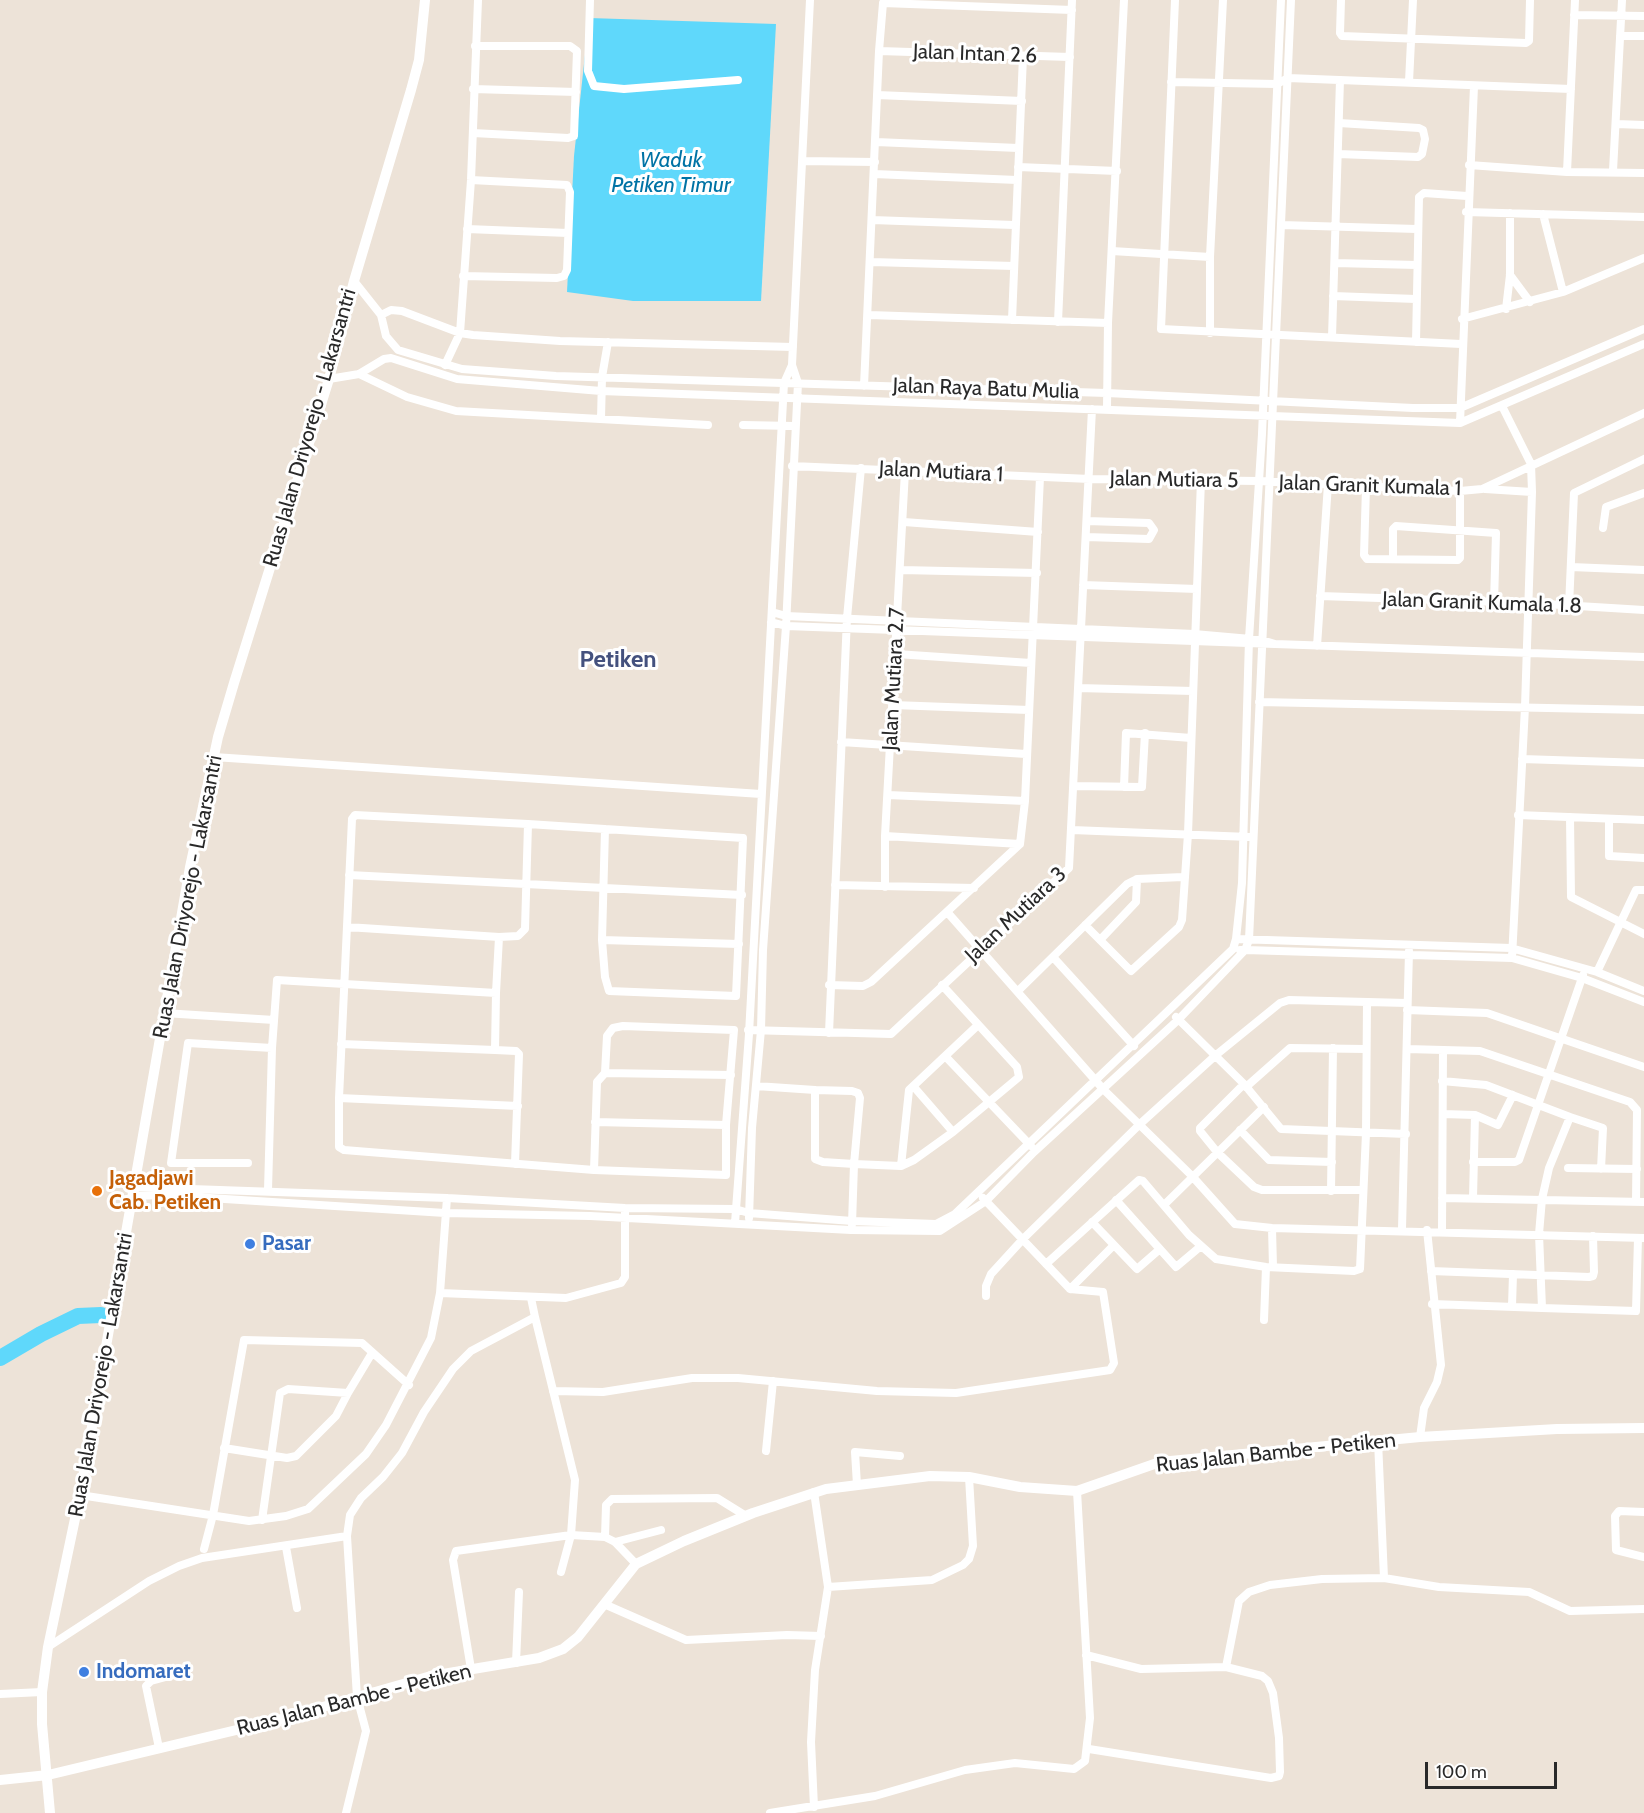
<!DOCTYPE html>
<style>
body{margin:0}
#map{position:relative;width:1644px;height:1813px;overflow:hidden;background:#ede3d8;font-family:Cabin,sans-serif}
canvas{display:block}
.scale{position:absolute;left:1425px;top:1762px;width:132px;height:27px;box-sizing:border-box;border:3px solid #292929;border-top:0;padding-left:8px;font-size:18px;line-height:21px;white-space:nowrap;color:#292929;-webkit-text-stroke:4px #fff;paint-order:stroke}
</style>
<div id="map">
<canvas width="1644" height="1813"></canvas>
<div class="scale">100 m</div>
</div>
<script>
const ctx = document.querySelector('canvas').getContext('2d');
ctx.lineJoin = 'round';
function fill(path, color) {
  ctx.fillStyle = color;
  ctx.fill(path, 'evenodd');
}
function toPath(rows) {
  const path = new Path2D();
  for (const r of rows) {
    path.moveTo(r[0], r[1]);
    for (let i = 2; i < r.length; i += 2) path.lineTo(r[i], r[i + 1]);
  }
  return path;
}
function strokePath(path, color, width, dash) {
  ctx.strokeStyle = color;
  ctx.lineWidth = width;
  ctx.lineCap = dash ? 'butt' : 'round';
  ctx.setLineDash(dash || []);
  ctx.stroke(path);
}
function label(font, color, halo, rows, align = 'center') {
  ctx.font = font + ' Cabin,sans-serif';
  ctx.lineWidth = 6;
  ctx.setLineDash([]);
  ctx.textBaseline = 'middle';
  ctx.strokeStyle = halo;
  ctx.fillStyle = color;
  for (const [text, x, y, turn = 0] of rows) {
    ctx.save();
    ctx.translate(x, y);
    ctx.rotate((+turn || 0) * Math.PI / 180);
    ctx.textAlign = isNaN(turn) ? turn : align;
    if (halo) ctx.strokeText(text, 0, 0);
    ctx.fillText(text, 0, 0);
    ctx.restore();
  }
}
const water = toPath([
 [589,18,776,24,761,301,633,301,567,292,574,156]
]);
const river = toPath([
 [0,1358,41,1334,78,1316,101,1315]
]);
const street = toPath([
 [590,0,588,71,594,86,624,89,738,80],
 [1175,0,1161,329,1461,344],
 [1341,0,1340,33,1342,36,1526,43,1529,41,1530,0],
 [883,3,1072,10],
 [1574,15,1644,16],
 [1620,36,1644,36],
 [879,51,1070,57],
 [1171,82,1277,84,1288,78,1571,89],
 [1409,82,1413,0],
 [473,89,576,92],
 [877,95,1022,101],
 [1616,124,1644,125],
 [473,133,568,138,574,136,577,51,570,46,475,46],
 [876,142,1018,148],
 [1338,154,1418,157,1422,154,1425,139,1423,130,1419,128,1339,123],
 [803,161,875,162],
 [1469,165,1567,172,1644,173],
 [1018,167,1117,171],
 [1613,171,1622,0],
 [1567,172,1575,0],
 [874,174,1017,180],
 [1466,212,1644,217],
 [1543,214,1563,292],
 [872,220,1014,225],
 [1281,225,1417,229],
 [467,229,568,233],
 [1112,251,1210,257],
 [871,262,1014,266],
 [1335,263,1417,265],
 [1510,275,1530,302],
 [463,276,557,278,564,276,567,270,570,192,567,185,471,180],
 [354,281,381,315,386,336,398,350,462,369,556,376,1107,393,1413,408,1460,408,1644,329],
 [1333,296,1416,299],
 [1506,309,1510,275,1510,213],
 [381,315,391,310,402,311,460,333,473,335,560,341,793,347],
 [869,315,1108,323],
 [1462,319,1563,292,1644,258],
 [1012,320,1023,56],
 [1058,322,1072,0],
 [1210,333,1210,257,1223,0],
 [1332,337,1340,80],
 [1416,342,1419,197,1424,193,1467,196],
 [445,365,460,333,471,180,478,0],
 [359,374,407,397,456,411,708,425],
 [329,379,359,374,384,359,391,358,457,379,601,391,1460,423,1644,344],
 [864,386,879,51,883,3,886,0],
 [1502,406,1531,464,1532,492,1525,707,1512,958],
 [1107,409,1108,323,1124,0],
 [601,419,602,377,608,342],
 [1460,423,1474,86],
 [743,425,794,426],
 [792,466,1090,479,1259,481,1460,491,1482,489,1644,413],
 [1366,487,1364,555,1367,559,1458,560,1460,558,1460,491],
 [1485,489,1532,492],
 [904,522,1038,532],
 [1603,528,1606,507,1644,493],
 [1086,537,1149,539,1154,530,1149,523,1087,521],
 [1393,559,1393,529,1396,526,1496,533,1494,603],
 [1571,567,1644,570],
 [901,570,1037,573],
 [1083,585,1197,589],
 [1320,596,1529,603,1644,610],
 [1569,606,1574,493,1644,459],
 [771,622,786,626,1275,644,1262,640,1194,634,786,616,772,612],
 [1275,644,1644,657],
 [1317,646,1328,484],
 [896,654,1031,663],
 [1078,688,1193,691],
 [1259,702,1644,710],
 [893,705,1029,710],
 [841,742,1026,754],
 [214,757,761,794],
 [1522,759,1644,763],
 [1074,786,1142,787,1145,733],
 [1124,787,1126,733,1191,738],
 [888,795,1025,801],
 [1518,815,1644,820],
 [1570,817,1571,897,1644,934],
 [1609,819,1609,856,1644,858],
 [1072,830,1249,837],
 [885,836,1020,844],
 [349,875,742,895],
 [835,885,974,888],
 [885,887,885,836,905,471],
 [948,913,1103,1089,1192,1176,1235,1224,1272,1228,1644,1238],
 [1085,925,1131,971,1179,927,1182,920,1188,834,1201,480],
 [347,927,499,937],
 [1236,939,1511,948,1597,972,1644,991],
 [602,940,739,944],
 [1100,940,1136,902,1137,879],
 [1240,950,1245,950,1249,940,1291,0],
 [1053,957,1134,1046],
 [1597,972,1636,890,1644,890],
 [829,985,863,986,871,982,1020,844,1025,801,1040,477],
 [1018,991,1127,884,1137,879,1183,877],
 [1407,1010,1487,1013,1644,1067],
 [164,1013,274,1020],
 [1176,1017,1244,1084,1281,1129,1406,1134],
 [748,1030,891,1034,1069,868,1092,409],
 [829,1033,847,618,861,468],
 [341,1044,495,1050],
 [1407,1049,1480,1051,1630,1102,1637,1110,1636,1202],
 [946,1057,1031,1146],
 [605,1073,731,1075],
 [1244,1084,1200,1128,1200,1131,1217,1152,1254,1187,1262,1190,1361,1190],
 [756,1086,815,1090],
 [914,1087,953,1132],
 [1246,1087,1290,1048,1366,1049],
 [339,1098,518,1106],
 [1443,1114,1475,1115,1498,1125,1513,1095],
 [1570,1117,1603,1128,1601,1169],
 [595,1122,726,1125],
 [1240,1130,1269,1160,1332,1162],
 [1473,1162,1515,1162,1519,1160,1583,975],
 [248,1163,171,1163,188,1043,272,1048,277,980,496,993],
 [515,1164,519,1054,516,1051,495,1050,496,993,499,937,518,936,525,929,528,824],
 [901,1166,909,1090,978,1025],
 [1568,1168,1637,1169],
 [594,1170,597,1082,605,1073,607,1036,613,1028,623,1026,734,1030,726,1125,726,1175,594,1170,344,1150,339,1147,339,1098,352,819,355,815,528,824,743,838,736,996,609,991,605,977,602,940,605,829],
 [134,1187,447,1198,625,1208,735,1209,749,1213,852,1221,936,1224,955,1214,1233,949,1236,939,1242,883,1249,639,1262,434,1281,0],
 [268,1190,272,1048],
 [1331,1191,1333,1048],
 [133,1196,162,1195,445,1213,590,1216,851,1230,940,1231,986,1201,1034,1152,1178,1020,1245,950,1512,958,1582,978,1644,1002],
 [447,1198,440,1293,566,1298,621,1283,625,1277,625,1212],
 [983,1198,1070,1289,1114,1245],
 [1442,1198,1644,1202],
 [1473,1198,1475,1115],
 [1116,1200,1176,1267,1201,1246],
 [1164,1205,1264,1107],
 [749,1218,752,1128,761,1030,763,950,786,626,798,383,792,365,810,0],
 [1092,1222,1137,1269,1160,1249],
 [735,1223,749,1034,784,383,792,365],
 [852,1224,854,1164,860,1098,858,1093,852,1091,815,1090,815,1159,823,1162,854,1164,901,1166,914,1160,953,1132,1019,1077,1017,1067,942,985],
 [1272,1228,1273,1267],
 [1402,1229,1409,951],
 [1442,1231,1443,1050],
 [1046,1264,1139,1180,1143,1181,1189,1235,1216,1259,1266,1267,1354,1271,1360,1269,1366,1133,1367,1002],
 [1431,1271,1589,1277,1593,1276,1594,1272,1593,1236],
 [986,1296,986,1286,991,1274,1023,1239,1140,1124,1216,1055,1280,1003,1289,1000,1407,1003],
 [531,1298,535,1317],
 [1432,1304,1542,1308,1539,1234,1542,1199,1549,1168,1570,1117,1486,1085,1442,1081],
 [1512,1306,1513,1274],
 [1542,1308,1636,1311,1638,1238],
 [1264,1320,1266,1267],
 [553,1391,603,1392,692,1378,738,1378,877,1391,956,1393,1110,1370,1114,1363,1103,1292,1070,1289],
 [1420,1437,1424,1408,1437,1382,1441,1365,1427,1230],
 [1378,1441,1384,1578],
 [224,1448,287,1458,296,1456,336,1416,348,1393],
 [766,1451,773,1381],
 [857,1485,855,1452,900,1456],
 [80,1495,249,1521,286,1516,308,1509,366,1454,386,1425,431,1338,440,1293],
 [1644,1512,1619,1511,1615,1516,1616,1550,1644,1557],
 [262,1520,280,1393,288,1389,348,1393,372,1353],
 [605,1537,606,1505,612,1499,717,1498,746,1516],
 [615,1542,661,1530],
 [286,1547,297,1608],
 [204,1549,213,1515,244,1340,362,1343,409,1385],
 [828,1587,932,1580,963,1565,969,1559,973,1546,969,1477],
 [604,1604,686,1640,787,1635,821,1636],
 [48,1647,149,1581,179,1566,202,1558,347,1536],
 [1086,1655,1141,1669,1226,1667,1262,1676,1268,1681,1273,1693,1279,1738,1280,1772,1279,1776,1271,1778,1089,1749],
 [516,1663,519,1592],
 [1226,1667,1239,1601,1249,1592,1270,1585,1322,1579,1384,1578,1439,1587,1529,1592,1570,1611,1644,1609],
 [471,1669,453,1560,456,1551,571,1535,605,1537,615,1542,636,1564],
 [0,1694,42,1692],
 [159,1748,146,1686,151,1681,177,1674],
 [814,1807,811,1742,815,1670,828,1587,814,1492],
 [346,1813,366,1731,357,1697,347,1536,350,1515,361,1498,383,1477,402,1453,424,1412,453,1369,471,1351,535,1317,575,1480,571,1535,561,1572],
 [770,1813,875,1796,965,1770,1015,1763,1074,1769,1085,1761,1090,1718,1077,1491]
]);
const secondary = toPath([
 [0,1780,48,1775,274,1721,431,1676,539,1658,563,1649,578,1637,636,1564,684,1541,753,1513,826,1489,930,1476,969,1477,1020,1487,1077,1491,1160,1462,1420,1437,1557,1429,1644,1428],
 [50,1813,42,1724,42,1692,48,1647,80,1495,190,867,218,737,234,683,329,379,354,281,411,90,419,60,425,0]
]);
const markers = [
 [97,1191,6,"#e8710a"],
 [250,1244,6,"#3f7fe0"],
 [84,1672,6,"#3f7fe0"]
];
const streetNames = [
 ["Jalan Intan 2.6",975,54,2],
 ["Jalan Raya Batu Mulia",986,389,2],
 ["Ruas Jalan Driyorejo - Lakarsantri",310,428,-74],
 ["Jalan Mutiara 1",941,472,3],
 ["Jalan Mutiara 5",1174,480,1],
 ["Jalan Granit Kumala 1",1370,486,2],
 ["Jalan Granit Kumala 1.8",1482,603,2],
 ["Jalan Mutiara 2.7",894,679,-87],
 ["Ruas Jalan Driyorejo - Lakarsantri",188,897,-79],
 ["Jalan Mutiara 3",1016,915,-43],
 ["Ruas Jalan Driyorejo - Lakarsantri",101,1375,-80],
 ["Ruas Jalan Bambe - Petiken",1276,1453,-6],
 ["Ruas Jalan Bambe - Petiken",354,1700,-14]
];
const foodNames = [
 ["Jagadjawi",109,1179],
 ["Cab. Petiken",109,1203]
];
const shopNames = [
 ["Pasar",262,1244],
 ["Indomaret",96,1672]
];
const waterNames = [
 ["Waduk",671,161],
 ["Petiken Timur",671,186]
];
const quarterNames = [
 ["Petiken",618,660]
];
fill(water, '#5fd8fb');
strokePath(river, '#5fd8fb', 16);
strokePath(street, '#fff', 8);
strokePath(secondary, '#fff', 10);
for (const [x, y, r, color] of markers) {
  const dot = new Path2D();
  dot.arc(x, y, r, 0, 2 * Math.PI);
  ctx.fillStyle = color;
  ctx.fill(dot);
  strokePath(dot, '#fff', 2);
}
label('21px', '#292929', '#fff', streetNames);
label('bold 21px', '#c56008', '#fff', foodNames, 'left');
label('bold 21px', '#366cbe', '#fff', shopNames, 'left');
label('italic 22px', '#0073a5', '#fff', waterNames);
label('bold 24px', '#44517e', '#fff', quarterNames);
</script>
